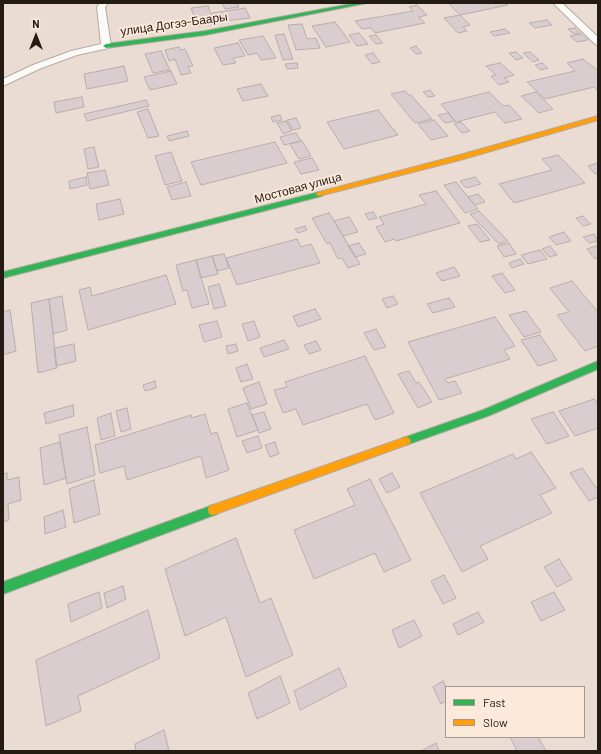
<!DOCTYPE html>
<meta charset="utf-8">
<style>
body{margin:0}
#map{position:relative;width:601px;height:754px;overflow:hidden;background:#eadcd2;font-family:Barlow,sans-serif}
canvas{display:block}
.frame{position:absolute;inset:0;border:4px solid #241b15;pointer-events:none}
.legend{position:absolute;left:445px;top:686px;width:140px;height:52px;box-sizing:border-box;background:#fde9da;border:1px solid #a6978b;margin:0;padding:5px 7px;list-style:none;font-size:12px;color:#241b15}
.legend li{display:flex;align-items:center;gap:8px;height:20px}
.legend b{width:20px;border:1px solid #a6978b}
.north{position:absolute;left:16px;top:16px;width:40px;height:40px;-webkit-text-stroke:3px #fde9da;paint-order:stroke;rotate:0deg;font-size:11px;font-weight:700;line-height:16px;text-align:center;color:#241b15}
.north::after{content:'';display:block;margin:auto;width:14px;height:18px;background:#241b15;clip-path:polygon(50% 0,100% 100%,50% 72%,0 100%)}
</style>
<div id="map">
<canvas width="601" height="754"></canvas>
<div class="frame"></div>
<ul class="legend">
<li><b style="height:5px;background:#30b455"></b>Fast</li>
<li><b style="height:5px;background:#ff9f0a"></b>Slow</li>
</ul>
<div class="north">N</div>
</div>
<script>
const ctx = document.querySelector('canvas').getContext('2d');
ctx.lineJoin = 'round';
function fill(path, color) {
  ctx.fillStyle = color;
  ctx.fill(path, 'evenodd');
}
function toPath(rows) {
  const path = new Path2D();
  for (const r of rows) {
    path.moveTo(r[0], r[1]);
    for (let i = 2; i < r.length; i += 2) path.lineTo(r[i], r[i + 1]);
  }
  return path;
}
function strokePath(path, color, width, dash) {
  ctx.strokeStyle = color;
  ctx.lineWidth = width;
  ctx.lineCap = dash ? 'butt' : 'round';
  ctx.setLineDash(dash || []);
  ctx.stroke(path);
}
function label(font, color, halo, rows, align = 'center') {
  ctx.font = font + ' Barlow,sans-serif';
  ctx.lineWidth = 3.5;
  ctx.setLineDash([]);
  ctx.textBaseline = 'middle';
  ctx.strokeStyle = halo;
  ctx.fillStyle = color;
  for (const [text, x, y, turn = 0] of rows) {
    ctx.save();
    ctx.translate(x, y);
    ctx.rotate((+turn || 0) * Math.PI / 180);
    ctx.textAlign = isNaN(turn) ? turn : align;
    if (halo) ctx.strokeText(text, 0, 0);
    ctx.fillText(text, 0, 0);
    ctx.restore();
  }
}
const building = toPath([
 [222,3,237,3,239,7,225,9,222,3],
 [448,3,505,3,508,5,460,15,448,3],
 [417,5,427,15,419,17,425,23,375,33,371,28,362,29,355,21,413,11,409,7,417,5],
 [208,6,215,24,198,26,191,8,208,6],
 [245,8,250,18,216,22,212,13,245,8],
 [460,15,470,25,463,27,467,31,458,33,444,18,460,15],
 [547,20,552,25,535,28,529,23,547,20],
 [335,22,350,42,326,47,312,26,335,22],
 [302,24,307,39,316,38,320,48,296,50,288,25,302,24],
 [575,28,580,33,574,34,568,29,575,28],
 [505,29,510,33,494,36,490,32,505,29],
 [359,33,368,44,357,46,349,35,359,33],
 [284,34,293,59,283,60,275,35,284,34],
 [581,34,588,40,577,42,570,36,581,34],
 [376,35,383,43,376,44,369,36,376,35],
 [263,36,276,58,261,60,257,53,248,55,239,40,263,36],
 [238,43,245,56,233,58,236,63,223,65,214,48,238,43],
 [416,46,422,53,416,54,410,48,416,46],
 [179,47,180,50,185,49,193,66,188,67,191,73,181,75,175,59,169,61,165,50,179,47],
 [161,51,170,70,153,73,145,54,161,51],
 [516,52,523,58,516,60,509,53,516,52],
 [530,52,539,60,533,62,523,53,530,52],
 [373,53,380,62,372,64,365,55,373,53],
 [583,59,598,71,598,91,594,87,545,99,527,82,575,71,567,63,583,59],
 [297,63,298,68,287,69,285,64,297,63],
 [500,63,514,75,504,78,509,82,499,85,491,76,496,75,486,66,500,63],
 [542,63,548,68,541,70,535,65,542,63],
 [124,66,128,81,87,89,84,74,124,66],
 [171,71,177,84,150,90,144,77,171,71],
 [261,84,268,96,243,101,237,89,261,84],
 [430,90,435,96,428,97,423,92,430,90],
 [405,91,409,95,411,95,432,119,415,123,391,94,405,91],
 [489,92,503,106,509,105,522,119,505,123,495,112,456,122,441,104,489,92],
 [536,92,553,109,539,113,521,96,536,92],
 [82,97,84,107,56,113,54,102,82,97],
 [146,100,149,106,87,121,84,114,146,100],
 [148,109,159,136,148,138,137,112,148,109],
 [378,110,398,135,344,149,327,122,378,110],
 [448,113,455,121,445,123,438,115,448,113],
 [280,115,282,120,273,122,271,117,280,115],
 [296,118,301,128,293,130,287,120,296,118],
 [434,120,448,136,431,140,418,124,434,120],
 [286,121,292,131,283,134,277,123,286,121],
 [461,122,470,131,462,133,454,124,461,122],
 [187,131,189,136,169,141,167,136,187,131],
 [296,133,301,141,284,145,280,137,296,133],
 [301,141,302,141,311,156,299,159,290,144,301,141],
 [275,142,287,163,201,185,191,162,275,142],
 [94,147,99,167,88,169,84,149,94,147],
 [171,152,182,181,165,185,155,156,171,152],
 [558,155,585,183,514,203,499,184,552,170,542,159,558,155],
 [312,158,319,170,301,174,294,162,312,158],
 [598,163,598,173,595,174,588,166,598,163],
 [105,170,109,185,90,189,87,173,105,170],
 [86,177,87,185,70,189,69,181,86,177],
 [475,177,481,184,466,188,460,181,475,177],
 [186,182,191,196,172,200,167,187,186,182],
 [456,182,468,197,478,209,465,213,444,185,456,182],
 [436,191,460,223,396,241,394,239,385,242,376,227,384,224,379,217,426,204,419,195,436,191],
 [478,194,485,202,475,205,468,197,478,194],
 [120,199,124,214,99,220,96,204,120,199],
 [479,211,508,241,499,244,470,214,479,211],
 [373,212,377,218,369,220,365,214,373,212],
 [329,213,334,221,360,264,348,268,342,258,338,259,330,243,327,244,312,218,329,213],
 [583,216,591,224,583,226,576,218,583,216],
 [349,217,358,232,343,236,334,221,349,217],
 [477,224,490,240,480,242,468,226,477,224],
 [305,226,307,230,298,233,295,229,305,226],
 [564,232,571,241,556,245,549,237,564,232],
 [594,234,598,241,589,243,583,237,594,234],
 [297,239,301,247,311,244,320,263,237,285,226,258,297,239],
 [359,243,366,254,355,257,348,246,359,243],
 [509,243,516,254,504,257,497,246,509,243],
 [550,246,557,255,549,257,542,249,550,246],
 [596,246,598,249,598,257,595,259,587,249,596,246],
 [540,250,547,259,528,264,521,255,540,250],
 [224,254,229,268,217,271,212,256,224,254],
 [212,256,218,274,201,278,196,260,212,256],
 [520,259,524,264,512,268,509,263,520,259],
 [196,260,209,304,192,308,187,290,183,291,176,265,196,260],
 [454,267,460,276,442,281,436,273,454,267],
 [502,273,515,290,505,293,492,276,502,273],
 [166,275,176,304,88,330,79,290,90,287,92,296,166,275],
 [572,281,598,312,598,346,585,351,557,315,569,312,550,288,572,281],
 [219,284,226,306,214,309,208,287,219,284],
 [62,296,67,330,53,334,49,299,62,296],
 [393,296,398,304,387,308,382,299,393,296],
 [449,298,455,307,433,313,427,304,449,298],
 [49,299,57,368,38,373,31,303,49,299],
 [315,309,321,319,298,327,293,316,315,309],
 [10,310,16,351,3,355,3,312,10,310],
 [526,311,541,332,524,337,509,315,526,311],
 [495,317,515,346,504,350,510,359,445,379,448,383,455,381,462,393,439,400,408,342,495,317],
 [217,321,222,337,204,342,199,325,217,321],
 [254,321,260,337,248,341,242,324,254,321],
 [376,329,386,347,374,350,364,333,376,329],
 [540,335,557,360,538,366,521,340,540,335],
 [284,340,289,349,264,357,260,348,284,340],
 [316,341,321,350,309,354,304,345,316,341],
 [74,344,76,361,56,366,54,348,74,344],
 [236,344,238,351,228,354,226,346,236,344],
 [365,356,394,413,375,420,367,404,303,425,296,409,283,413,274,390,287,387,285,382,365,356],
 [247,364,253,379,241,382,236,368,247,364],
 [409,371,416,383,419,382,432,402,418,408,398,374,409,371],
 [155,381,156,388,145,391,143,385,155,381],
 [259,382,267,404,251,409,243,388,259,382],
 [594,399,598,405,598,428,575,436,559,411,594,399],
 [247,403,258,430,237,437,228,409,247,403],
 [73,405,74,416,46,424,44,413,73,405],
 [127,408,131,429,121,432,116,411,127,408],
 [264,412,271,429,259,433,252,415,264,412],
 [553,412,569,436,547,444,531,419,553,412],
 [111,413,115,436,101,440,97,418,111,413],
 [205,414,211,434,217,432,229,470,206,478,201,456,127,480,124,466,100,473,95,445,191,415,191,418,205,414],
 [87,427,95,475,67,484,59,435,87,427],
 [258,436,262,448,247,453,242,441,258,436],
 [60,442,66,478,44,485,40,448,60,442],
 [275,442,279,454,270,457,265,445,275,442],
 [531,452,556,488,540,495,552,513,480,546,488,559,462,572,420,493,513,454,516,459,531,452],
 [582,468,598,490,598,497,589,501,570,473,582,468],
 [7,473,7,480,19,477,21,500,8,504,9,520,3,522,3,474,7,473],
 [392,473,400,487,387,493,379,479,392,473],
 [370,479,411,560,384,572,375,553,314,579,294,530,355,505,347,489,370,479],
 [94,480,100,514,74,523,69,489,94,480],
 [63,510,66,527,45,534,44,517,63,510],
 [236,538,260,603,271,598,293,655,246,677,226,617,185,636,165,569,236,538],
 [559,559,572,579,557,587,544,567,559,559],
 [444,575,456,598,443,604,431,581,444,575],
 [123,586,126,599,107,608,104,593,123,586],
 [99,592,102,608,71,622,68,604,99,592],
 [554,592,565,610,541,621,531,602,554,592],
 [148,610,160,658,78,696,81,711,46,726,36,660,148,610],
 [478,612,484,622,458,635,453,624,478,612],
 [414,620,422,636,399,648,392,630,414,620],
 [339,668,347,686,300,710,294,691,339,668],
 [280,676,290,703,257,719,248,693,280,676],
 [443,681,446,687,446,701,441,704,433,687,443,681],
 [164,730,169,751,136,751,135,744,164,730],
 [510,737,538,737,546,751,517,751,510,737],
 [436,743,439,751,421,751,436,743]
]);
const lane = toPath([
 [100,3,108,3,105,7,111,46,109,48,77,55,39,69,3,86,3,79,33,65,71,51,101,44,97,7,100,3],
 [553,3,562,3,598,37,598,45,595,44,553,3]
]);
const fast = toPath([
 [356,3,367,3,205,35,106,48,103,46,106,44,205,31,356,3],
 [319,192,323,194,322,196,3,278,3,272,319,192],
 [598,361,598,369,488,416,406,445,403,444,401,441,403,438,483,410,598,361],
 [213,505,217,506,218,510,217,514,3,594,3,582,213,505]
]);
const slow = toPath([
 [598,116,598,120,460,160,319,196,315,194,319,192,456,156,598,116],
 [406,437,409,438,411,441,409,444,406,445,213,515,209,514,208,510,209,506,213,505,406,437]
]);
const farStreetnames = [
 ["улица Догээ-Баары",174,24,-8],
 ["Мостовая улица",298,188,-15]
];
fill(building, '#dacdcf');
strokePath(building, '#b7aead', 1);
strokePath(lane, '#b4aaa2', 2);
strokePath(fast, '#b4aaa2', 2);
strokePath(slow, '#b4aaa2', 2);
fill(lane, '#fcfaf8');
fill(fast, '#30b455');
fill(slow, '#ff9f0a');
label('12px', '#241b15', '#fde9da', farStreetnames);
</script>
